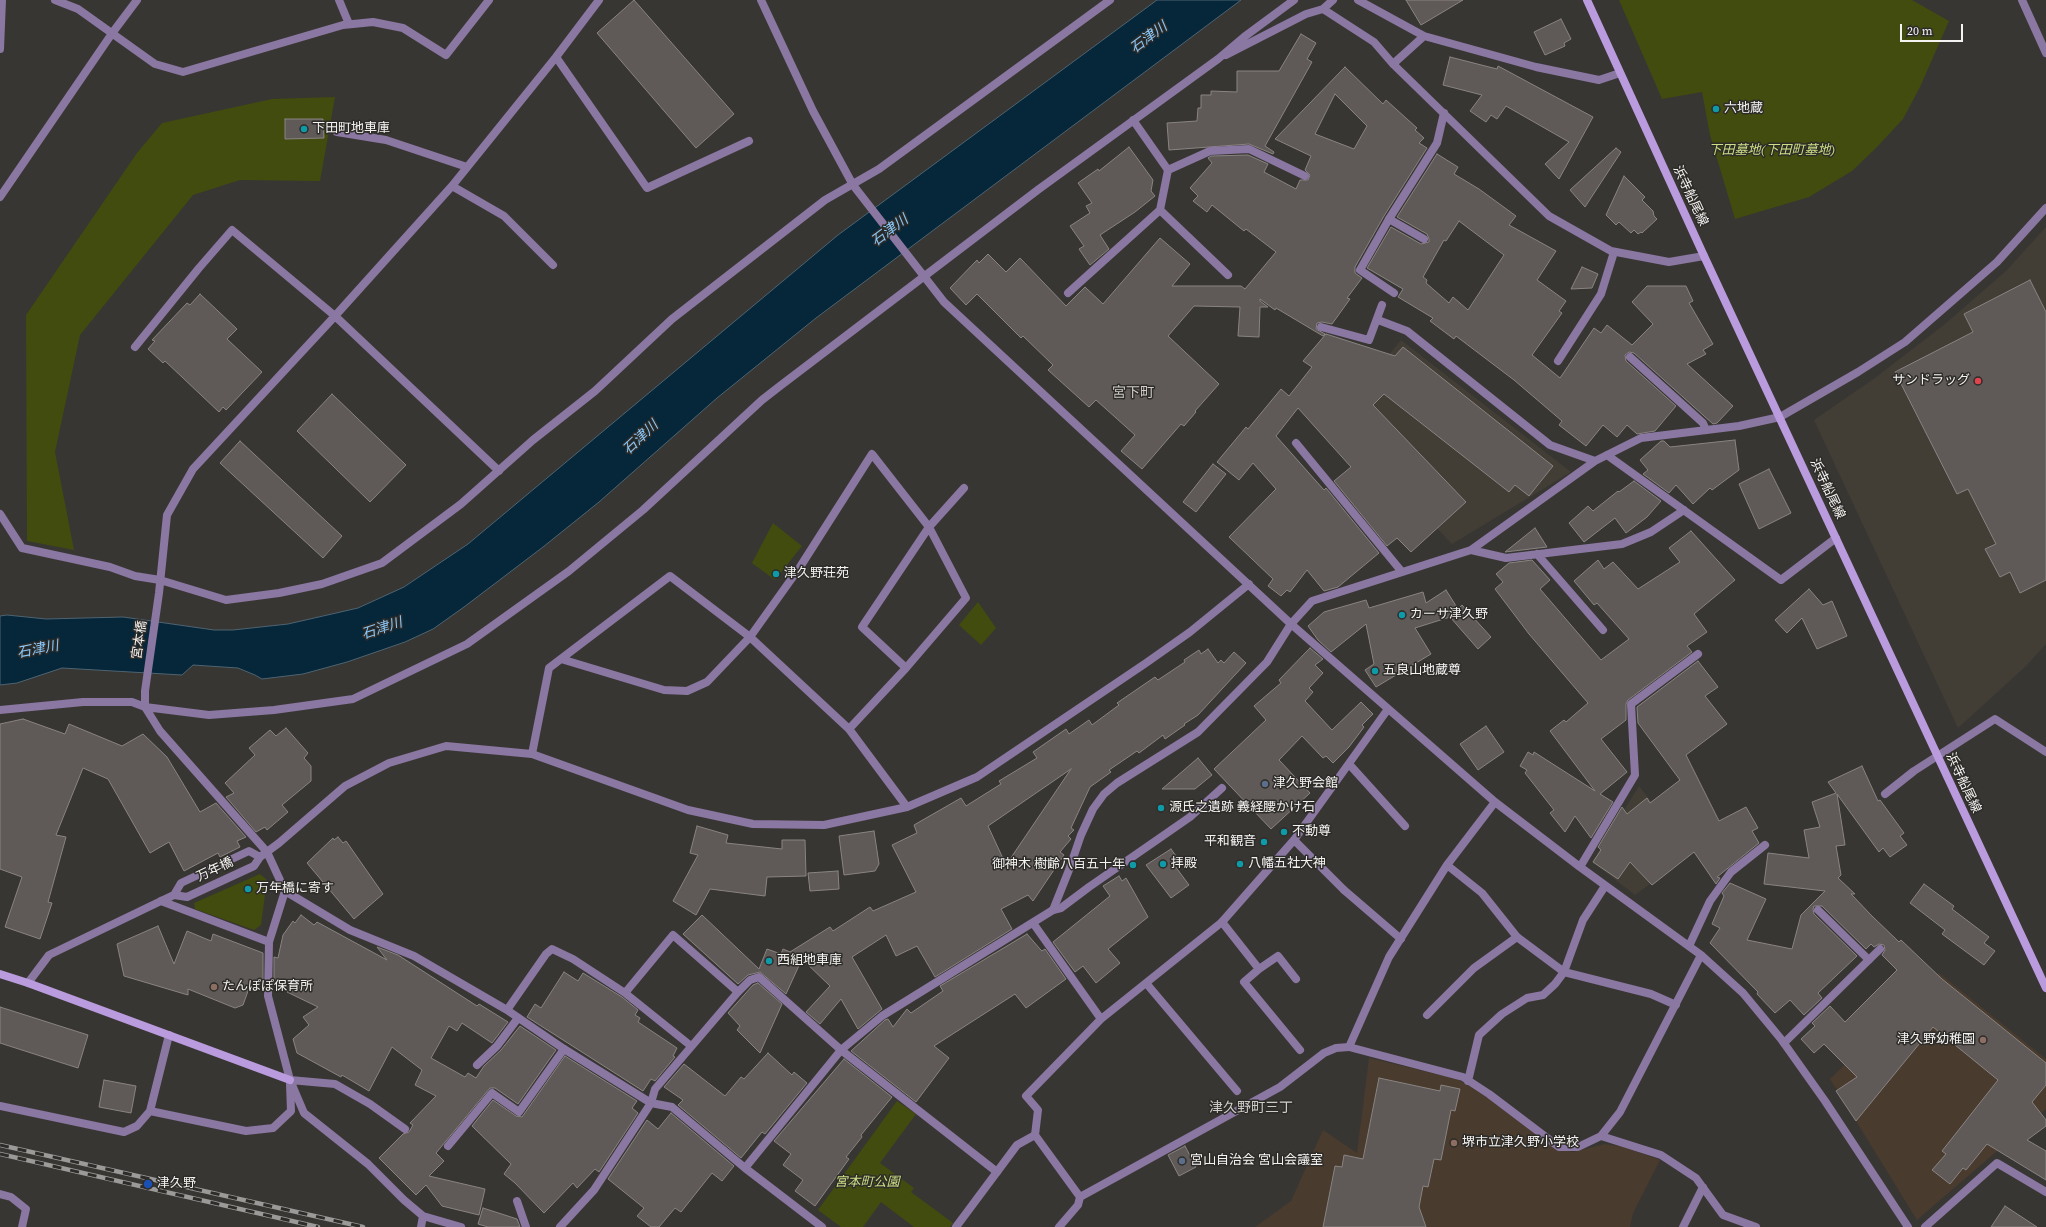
<!DOCTYPE html>
<meta charset="utf-8">
<style>
body{margin:0}
#map{position:relative;width:2046px;height:1227px;overflow:hidden;background:#383633;font-family:"Source Serif 4",serif}
canvas{display:block}
.scale{position:absolute;left:1900px;top:24px;width:63px;height:18px;box-sizing:border-box;border:2px solid #f4f3f1;border-top:0;padding-left:5px;font-size:12px;line-height:14px;white-space:nowrap;color:#f4f3f1;-webkit-text-stroke:3px #2e2c29;paint-order:stroke}
</style>
<div id="map">
<canvas width="2046" height="1227"></canvas>
<div class="scale">20 m</div>
</div>
<script>
const ctx = document.querySelector('canvas').getContext('2d');
ctx.lineJoin = 'round';
function fill(path, color) {
  ctx.fillStyle = color;
  ctx.fill(path, 'evenodd');
}
function toPath(rows) {
  const path = new Path2D();
  for (const r of rows) {
    path.moveTo(r[0], r[1]);
    for (let i = 2; i < r.length; i += 2) path.lineTo(r[i], r[i + 1]);
  }
  return path;
}
function strokePath(path, color, width, dash) {
  ctx.strokeStyle = color;
  ctx.lineWidth = width;
  ctx.lineCap = dash ? 'butt' : 'round';
  ctx.setLineDash(dash || []);
  ctx.stroke(path);
}
function label(font, color, halo, rows, align = 'center') {
  ctx.font = font + ' "Source Serif 4","Noto Sans JP",serif';
  ctx.lineWidth = 3;
  ctx.setLineDash([]);
  ctx.textBaseline = 'middle';
  ctx.strokeStyle = halo;
  ctx.fillStyle = color;
  for (const [text, x, y, turn = 0] of rows) {
    ctx.save();
    ctx.translate(x, y);
    ctx.rotate((+turn || 0) * Math.PI / 180);
    ctx.textAlign = isNaN(turn) ? turn : align;
    if (halo) ctx.strokeText(text, 0, 0);
    ctx.fillText(text, 0, 0);
    ctx.restore();
  }
}
const built = toPath([
 [2046,227,2046,644,2026,666,1958,728,1814,420,1875,378,1945,324,2006,271],
 [1401,340,1571,472,1452,544,1351,438,1380,366],
 [1639,786,1692,853,1635,895,1592,862]
]);
const education = toPath([
 [1939,973,2046,1059,2046,1109,1917,1220,1830,1079],
 [1369,1058,1457,1079,1485,1095,1560,1149,1573,1152,1605,1144,1624,1147,1660,1160,1633,1213,1630,1227,1255,1227,1291,1201,1323,1130,1357,1153]
]);
const green = toPath([
 [1619,0,1912,0,1949,21,1920,87,1903,119,1877,147,1852,171,1809,197,1735,219,1710,135,1702,92,1662,99],
 [335,97,320,181,240,180,193,195,80,335,55,452,74,550,27,541,26,315,137,153,162,123,272,99],
 [773,523,802,546,775,580,752,563],
 [978,602,996,628,981,645,959,625],
 [260,874,267,880,261,925,254,930,195,909,194,903],
 [897,1101,916,1114,880,1163,914,1188,911,1192,953,1223,950,1227,914,1227,881,1202,863,1227,841,1227,818,1210]
]);
const water = toPath([
 [1157,0,1241,0,816,318,717,398,599,502,543,547,464,607,433,629,405,642,347,662,303,674,262,679,255,675,238,668,193,665,182,675,62,668,17,683,0,685,0,616,7,615,46,619,123,617,214,630,233,630,288,624,358,608,404,587,468,544,838,235,1157,0]
]);
const building = toPath([
 [634,0,734,114,696,148,597,33,634,0],
 [1406,0,1463,0,1421,25,1406,0],
 [1561,19,1571,39,1564,43,1565,46,1545,55,1534,32,1561,19],
 [1301,34,1316,43,1307,59,1312,62,1265,146,1274,152,1273,154,1249,144,1169,150,1167,123,1197,121,1198,108,1201,108,1201,95,1211,95,1211,91,1237,92,1237,71,1279,71,1301,34],
 [1450,57,1497,69,1498,66,1593,117,1559,179,1545,164,1569,142,1506,106,1497,119,1491,115,1486,122,1470,111,1482,95,1443,85,1450,57],
 [1345,67,1383,104,1386,100,1417,128,1415,130,1424,138,1419,143,1427,148,1384,216,1355,267,1355,273,1362,278,1347,298,1350,299,1332,324,1322,322,1317,323,1316,329,1325,334,1323,336,1276,308,1275,310,1260,299,1260,301,1268,307,1260,307,1259,337,1238,336,1240,307,1194,306,1168,336,1219,384,1195,411,1196,412,1184,426,1181,424,1142,469,1121,451,1135,435,1096,400,1089,407,1048,370,1053,365,1023,336,1021,338,977,294,966,305,950,288,977,260,979,263,988,254,1006,272,1020,258,1066,306,1085,287,1103,304,1160,238,1190,264,1172,286,1241,286,1245,289,1276,252,1246,229,1244,231,1212,205,1207,212,1193,201,1198,196,1190,188,1212,163,1208,158,1211,156,1248,155,1268,164,1264,172,1296,189,1300,180,1308,180,1310,175,1305,170,1311,156,1275,139,1345,67],
 [1335,94,1367,126,1354,149,1315,134,1335,94],
 [285,119,323,119,324,138,285,139,285,119],
 [1129,147,1153,180,1151,191,1155,196,1135,212,1100,235,1109,249,1090,265,1079,249,1084,246,1070,226,1090,213,1086,206,1092,203,1078,183,1098,169,1099,171,1129,147],
 [1616,148,1621,152,1585,207,1570,190,1616,148],
 [1437,154,1458,167,1454,174,1479,189,1516,216,1509,225,1556,251,1537,280,1566,301,1559,311,1562,313,1532,355,1560,378,1594,328,1601,333,1607,325,1632,345,1653,324,1632,302,1647,286,1686,286,1693,301,1689,303,1713,344,1703,350,1706,354,1687,364,1733,406,1717,423,1713,424,1634,353,1629,352,1625,355,1626,361,1676,406,1655,431,1637,434,1627,425,1617,437,1603,425,1586,446,1559,425,1562,421,1514,380,1456,336,1454,339,1430,321,1433,318,1398,297,1403,289,1367,268,1391,227,1421,244,1429,242,1429,239,1427,234,1397,217,1437,154],
 [1459,221,1504,255,1468,310,1453,297,1449,303,1426,283,1427,280,1423,277,1444,240,1446,241,1459,221],
 [1624,176,1645,197,1642,200,1653,211,1654,216,1657,219,1642,233,1641,232,1638,234,1634,230,1631,233,1619,222,1616,225,1606,215,1624,176],
 [1582,267,1598,274,1592,288,1571,289,1582,267],
 [2030,280,2046,312,2046,580,2020,593,2010,572,2000,577,1985,549,1996,544,1968,489,1957,494,1895,372,1973,332,1964,314,2030,280],
 [200,294,237,329,227,339,262,372,226,410,223,407,219,412,165,361,163,363,148,349,155,341,152,340,187,303,190,305,200,294],
 [1326,334,1395,356,1403,347,1553,466,1529,496,1515,485,1509,492,1384,394,1373,405,1466,502,1411,552,1397,538,1387,546,1334,481,1351,467,1298,408,1276,436,1324,490,1326,488,1379,553,1338,587,1324,591,1307,570,1290,592,1287,590,1281,596,1268,586,1273,579,1229,537,1276,489,1253,463,1239,480,1217,462,1246,427,1248,429,1281,389,1289,396,1312,367,1303,361,1326,334],
 [332,394,406,465,370,502,297,431,332,394],
 [1735,440,1739,470,1712,490,1710,488,1693,504,1676,485,1669,493,1643,474,1648,470,1640,460,1661,441,1664,441,1670,447,1735,440],
 [240,441,342,536,323,558,220,463,240,441],
 [1213,464,1226,474,1196,512,1183,502,1213,464],
 [1769,469,1791,513,1759,529,1739,484,1769,469],
 [1634,481,1661,501,1647,517,1626,533,1615,518,1584,542,1569,523,1588,506,1593,511,1618,491,1619,492,1634,481],
 [1535,528,1547,547,1505,552,1535,528],
 [1691,531,1735,580,1694,614,1707,632,1687,646,1692,652,1628,700,1626,704,1626,720,1601,739,1627,772,1600,794,1613,802,1591,838,1575,816,1565,832,1550,813,1554,810,1525,773,1527,770,1520,766,1528,752,1533,755,1534,752,1595,791,1550,731,1564,720,1566,722,1588,703,1529,634,1495,589,1503,582,1496,574,1509,563,1532,560,1550,580,1540,589,1601,660,1629,639,1597,603,1594,605,1574,581,1598,560,1604,569,1613,562,1638,589,1680,562,1669,548,1691,531],
 [1809,589,1823,605,1832,601,1847,636,1817,649,1802,618,1787,633,1775,620,1809,589],
 [1446,590,1458,609,1462,605,1491,637,1478,649,1450,617,1415,628,1431,654,1376,687,1365,670,1374,664,1366,624,1331,652,1318,640,1308,626,1324,612,1366,600,1369,608,1423,592,1426,603,1446,590],
 [1310,648,1323,659,1315,665,1323,673,1309,688,1313,692,1305,701,1332,730,1361,702,1373,714,1362,725,1364,727,1349,747,1333,763,1326,756,1323,758,1302,736,1279,760,1310,793,1271,829,1214,769,1266,720,1254,706,1281,683,1279,680,1310,648],
 [1208,649,1218,663,1221,660,1224,663,1234,652,1246,663,1198,715,1184,724,1185,725,1165,739,1163,735,1139,753,1137,751,1109,770,1111,772,1090,787,1071,828,1074,830,1068,836,1071,839,1060,852,1064,855,1033,901,1028,895,1001,909,1012,929,935,977,917,946,896,956,886,935,852,957,882,1009,858,1029,841,999,820,1024,806,1012,830,986,802,959,786,994,760,972,748,975,738,984,683,934,702,915,759,969,767,949,781,954,783,949,790,952,830,927,833,931,870,907,873,911,916,892,892,845,917,833,914,825,961,798,966,806,1001,784,999,781,1037,758,1033,752,1066,729,1069,734,1089,720,1092,725,1119,705,1117,703,1155,677,1158,680,1185,662,1184,660,1199,650,1201,654,1208,649],
 [1071,769,1006,865,988,826,1071,769],
 [1698,661,1718,687,1705,696,1727,724,1686,755,1719,821,1746,807,1758,828,1752,831,1759,843,1717,877,1720,878,1716,884,1694,852,1652,885,1630,862,1618,879,1593,862,1601,850,1598,847,1622,807,1627,814,1647,798,1650,803,1680,780,1638,723,1637,707,1698,661],
 [23,719,65,734,69,724,122,746,143,734,167,757,200,812,216,803,246,837,237,841,240,847,220,857,218,853,184,871,169,842,150,853,108,779,83,768,56,835,66,837,48,902,52,903,40,939,5,927,22,877,0,869,0,724,23,719],
 [1486,726,1504,752,1478,770,1460,744,1486,726],
 [286,728,308,753,304,758,311,766,311,781,282,805,288,812,267,830,265,827,256,832,226,797,234,793,225,783,255,755,249,748,270,730,276,736,286,728],
 [1198,758,1212,775,1195,789,1162,789,1198,758],
 [1862,766,1878,801,1880,800,1904,833,1900,836,1907,845,1890,857,1883,848,1879,852,1837,794,1845,845,1836,846,1841,875,1838,878,1855,894,1851,894,1872,916,1899,942,1901,940,1942,979,2046,1063,2046,1085,2032,1102,2046,1120,2046,1126,2027,1140,2046,1151,2046,1180,1987,1144,1966,1170,1963,1168,1950,1184,1932,1170,1946,1154,1942,1151,1998,1080,1933,1027,1856,1121,1836,1091,1857,1077,1824,1044,1814,1053,1801,1039,1815,1026,1812,1023,1830,1006,1845,1022,1897,970,1882,955,1885,950,1884,945,1879,944,1874,947,1871,944,1866,949,1822,906,1814,906,1813,909,1814,914,1857,956,1818,993,1822,998,1804,1015,1790,1000,1775,1013,1757,994,1758,992,1710,943,1720,928,1712,924,1724,896,1722,893,1730,883,1766,899,1747,940,1792,949,1801,915,1825,891,1764,884,1768,853,1809,858,1804,830,1820,827,1812,802,1836,793,1828,782,1862,766],
 [697,826,728,835,726,843,782,849,782,840,805,840,806,876,767,877,765,896,710,889,696,915,673,901,698,855,690,853,697,826],
 [874,831,879,864,875,871,844,875,839,836,874,831],
 [338,837,343,843,346,841,383,894,354,919,307,863,333,838,334,840,338,837],
 [1171,849,1181,863,1175,866,1189,885,1171,898,1146,865,1171,849],
 [838,871,839,889,810,891,808,873,838,871],
 [1119,876,1122,881,1126,878,1148,917,1108,949,1120,963,1096,983,1083,966,1075,972,1053,942,1110,896,1103,886,1119,876],
 [1924,884,1954,906,1952,909,1989,937,1984,943,1995,951,1984,965,1942,934,1945,930,1910,903,1924,884],
 [301,915,314,925,317,922,387,960,377,947,398,955,477,1006,479,1004,508,1022,492,1043,462,1023,457,1031,449,1026,431,1058,465,1077,468,1073,476,1078,484,1066,501,1050,520,1026,556,1050,518,1104,495,1088,490,1088,436,1153,444,1161,429,1176,485,1189,479,1215,442,1206,426,1185,416,1195,379,1158,403,1134,409,1132,413,1125,410,1123,436,1096,415,1085,422,1070,392,1047,369,1091,342,1075,341,1077,297,1053,293,1039,309,1025,303,1017,318,1007,287,992,289,987,274,984,274,957,278,958,283,935,293,921,295,923,301,915],
 [158,926,174,964,187,931,211,941,213,934,263,953,263,982,252,980,243,1005,235,1008,188,989,188,995,124,976,117,944,158,926],
 [1027,934,1040,949,1042,951,1045,949,1066,979,1026,1008,1015,994,934,1046,949,1058,916,1102,851,1051,885,1020,888,1019,893,1027,907,1009,911,1013,943,991,940,986,1027,934],
 [564,972,578,981,583,973,622,997,638,1010,635,1015,640,1018,638,1022,677,1048,673,1056,675,1057,655,1081,651,1079,643,1091,527,1017,535,1004,541,1008,564,972],
 [758,983,782,1004,760,1053,737,1030,740,1026,728,1013,753,985,758,983],
 [0,1007,88,1035,78,1068,0,1043,0,1007],
 [768,1053,792,1075,794,1072,807,1083,765,1134,762,1132,741,1158,678,1105,683,1100,664,1087,684,1064,725,1096,741,1077,744,1079,768,1053],
 [565,1056,637,1101,632,1108,638,1113,599,1172,595,1169,577,1188,573,1183,544,1213,515,1183,504,1174,511,1164,472,1126,493,1100,516,1116,522,1117,565,1056],
 [844,1059,892,1097,861,1135,862,1137,846,1157,849,1159,815,1206,795,1191,803,1180,783,1165,791,1154,774,1141,844,1059],
 [1379,1078,1440,1091,1441,1085,1460,1089,1455,1111,1451,1110,1441,1160,1434,1159,1428,1187,1423,1186,1419,1207,1426,1227,1323,1227,1335,1166,1342,1167,1344,1155,1363,1159,1379,1078],
 [104,1080,136,1086,131,1113,99,1107,104,1080],
 [671,1113,734,1166,722,1181,712,1173,681,1212,675,1208,659,1227,651,1227,637,1216,644,1208,608,1179,647,1120,658,1129,671,1113],
 [1185,1146,1196,1167,1179,1176,1168,1155,1185,1146],
 [2005,1206,2037,1227,1991,1227,2005,1206],
 [483,1208,517,1219,520,1227,488,1227,478,1224,483,1208]
]);
const lane = toPath([
 [337,132,386,140,467,167],
 [1389,219,1424,239],
 [135,347,199,268,232,230,335,316],
 [1630,357,1703,423,1706,430],
 [1558,361,1601,294,1614,252],
 [0,710,83,702,132,702,145,707],
 [1885,794,1914,771,1995,719,2046,752],
 [1344,890,1401,939],
 [1053,910,1061,908,1089,887,1190,817,1222,788],
 [1818,910,1869,960],
 [1222,922,1259,969,1244,982,1300,1050],
 [1259,969,1278,956,1296,979],
 [1427,1015,1474,968,1517,937],
 [1784,1043,1880,949],
 [477,1065,497,1046,518,1018],
 [448,1146,492,1093,519,1112,564,1049],
 [517,1201,526,1227],
 [956,1227,1017,1145,1035,1135,1080,1197],
 [1059,1227,1078,1205,1080,1197,1280,1087,1324,1053,1336,1048,1349,1047],
 [1925,1227,1997,1163,2046,1192]
]);
const street = toPath([
 [55,0,78,9,155,64,183,72,343,25,373,22,403,28,446,55,489,0],
 [339,0,349,24],
 [599,0,556,57,452,186,335,316,193,469,167,515,159,593,145,691,145,707,160,731,267,852,285,891,350,930,414,956,507,1010,564,1049,651,1103,672,1107,745,1168,822,1227],
 [761,0,813,111,853,185,944,302,1291,624,1495,802,1580,867,1701,955,1743,993,1781,1039,1825,1101,1908,1227],
 [1358,0,1424,36,1536,67,1599,80,1620,73],
 [2022,0,2046,53],
 [1323,9,1333,0],
 [0,49,2,0],
 [1226,55,1306,14,1323,9,1374,42,1393,64,1549,216,1611,251,1669,262,1704,256],
 [556,57,647,188,749,141],
 [1393,64,1424,36],
 [1133,120,1168,170,1160,210,1228,275],
 [1168,170,1210,151,1249,149,1305,176],
 [452,186,504,216,553,265],
 [0,197,113,32,137,0],
 [1068,293,1160,210],
 [1394,293,1360,270,1389,219,1437,143,1444,113],
 [335,316,499,471],
 [1378,320,1407,331,1550,445,1595,461],
 [1321,327,1369,340,1382,305],
 [1296,443,1402,572],
 [1607,455,1781,580,1836,538],
 [0,514,22,548,110,567,135,576,160,580,226,600,279,593,322,584,382,563,461,504,533,440,595,391,672,319,825,200,879,169,1110,0],
 [1471,550,1506,558,1622,544,1651,532,1684,510],
 [1537,554,1603,630],
 [561,659,664,690,687,691,707,682,750,637,800,567,872,454,929,527,966,598,906,668,849,729],
 [906,668,862,627,929,527,964,488],
 [145,707,209,715,274,710,353,699,467,644,569,571,643,510,762,400,780,386,1039,189,1218,59,1244,37,1294,0],
 [532,754,549,668,670,576,750,637,849,729,907,807],
 [1349,764,1405,826],
 [1495,802,1447,865,1389,957,1349,1047,1463,1077,1489,1094,1559,1147,1578,1147,1601,1136,1620,1112,1701,955],
 [1294,840,1344,890],
 [1447,865,1482,893,1517,937,1564,972,1651,994,1676,1005],
 [1580,867,1635,775,1631,704,1698,654],
 [285,891,269,942,268,996,290,1080,304,1113,368,1164,404,1200,423,1216,421,1227],
 [174,895,181,883,249,851,260,857],
 [161,901,269,942],
 [1033,923,1101,1019],
 [1689,946,1710,901,1731,872,1765,845],
 [28,983,49,955,161,901,174,895,187,897,254,866,260,857,279,843,345,786,389,763,446,746,532,754,688,810,753,824,824,825,907,807,977,777,1146,663,1190,632,1249,584],
 [1146,983,1237,1091],
 [625,993,673,935,738,992],
 [507,1010,546,954,552,949,573,959,625,993,691,1046],
 [290,1080,335,1084,370,1104,405,1129],
 [1468,1081,1479,1035,1502,1014,1527,998,1543,995,1555,984,1564,972,1583,920,1605,886],
 [0,1106,124,1132,137,1126,150,1111,169,1035],
 [150,1111,246,1131,273,1128,291,1111,290,1084],
 [1035,1135,1038,1110,1026,1096,1101,1019,1222,922,1294,840,1388,709],
 [1601,1136,1661,1155,1696,1178,1723,1215,1756,1227],
 [745,1168,841,1050,882,1016,1053,910,1069,870,1081,835,1093,809,1104,794,1117,783,1198,732,1267,662,1291,624,1312,601,1471,550,1595,461,1641,438,1739,426,1780,417,1858,372,1905,342,1997,262,2046,208],
 [0,1194,11,1197,26,1209,22,1227],
 [423,1216,461,1227],
 [560,1227,594,1190,651,1103,655,1089,738,992,750,980,759,977,841,1050,997,1172],
 [1683,1227,1703,1187]
]);
const secondary = toPath([
 [1587,0,1704,256,2046,988],
 [0,974,28,983,290,1080]
]);
const rail = toPath([
 [0,1145,363,1227],
 [0,1154,318,1227]
]);
const markers = [
 [1716,109,4,"#0f9aa8"],
 [304,129,4,"#0f9aa8"],
 [1978,381,4,"#e0444e"],
 [776,574,4,"#0f9aa8"],
 [1402,615,4,"#0f9aa8"],
 [1375,671,4,"#0f9aa8"],
 [1265,784,4,"#5c6f8a"],
 [1161,808,4,"#0f9aa8"],
 [1284,832,4,"#0f9aa8"],
 [1264,842,4,"#0f9aa8"],
 [1163,864,4,"#0f9aa8"],
 [1240,864,4,"#0f9aa8"],
 [1133,865,4,"#0f9aa8"],
 [248,889,4,"#0f9aa8"],
 [769,961,4,"#0f9aa8"],
 [214,987,4,"#8d6e63"],
 [1983,1040,4,"#8d6e63"],
 [1454,1143,4,"#8d6e63"],
 [1182,1161,4,"#5c6f8a"],
 [148,1184,5,"#1a4fb4"]
];
const poiNames = [
 ["六地蔵",1724,109],
 ["下田町地車庫",312,129],
 ["サンドラッグ",1970,381,"right"],
 ["津久野荘苑",784,574],
 ["カーサ津久野",1410,615],
 ["五良山地蔵尊",1383,671],
 ["津久野会館",1273,784],
 ["源氏之遺跡 義経腰かけ石",1169,808],
 ["不動尊",1292,832],
 ["平和観音",1256,842,"right"],
 ["拝殿",1171,864],
 ["八幡五社大神",1248,864],
 ["御神木 樹齢八百五十年",1125,865,"right"],
 ["万年橋に寄す",256,889],
 ["西組地車庫",777,961],
 ["たんぽぽ保育所",222,987],
 ["津久野幼稚園",1975,1040,"right"],
 ["堺市立津久野小学校",1462,1143],
 ["宮山自治会 宮山会議室",1190,1161],
 ["津久野",157,1184]
];
const parkNames = [
 ["下田墓地(下田町墓地)",1772,151],
 ["宮本町公園",867,1183]
];
const streetNames = [
 ["浜寺船尾線",1690,196,65],
 ["浜寺船尾線",1827,489,65],
 ["宮本橋",140,640,-82],
 ["浜寺船尾線",1963,783,65],
 ["万年橋",215,870,-25]
];
const waterNames = [
 ["石津川",1149,38,-37],
 ["石津川",890,231,-37],
 ["石津川",641,438,-43],
 ["石津川",382,629,-18],
 ["石津川",38,650,-11]
];
const neighbourhoodNames = [
 ["宮下町",1133,393],
 ["津久野町三丁",1251,1108]
];
fill(built, '#423e35');
fill(education, '#493b2d');
fill(green, '#424c0e');
fill(water, '#06263a');
strokePath(water, '#4d6471', 1);
fill(building, '#5f5a58');
strokePath(building, '#898482', 1);
strokePath(lane, '#8a77a2', 8);
strokePath(street, '#8a77a2', 8);
strokePath(secondary, '#b99bde', 8);
strokePath(rail, '#9b9a98', 4.5);
strokePath(rail, '#2e2c29', 3, [9]);
for (const [x, y, r, color] of markers) {
  const dot = new Path2D();
  dot.arc(x, y, r, 0, 2 * Math.PI);
  ctx.fillStyle = color;
  ctx.fill(dot);
  strokePath(dot, '#2e2c29', 1.5);
}
label('13px', '#f4f3f1', '#2e2c29', poiNames, 'left');
label('italic 13px', '#ccdf84', '#2e2c29', parkNames);
label('13px', '#f4f3f1', '#2e2c29', streetNames);
label('italic 14px', '#89c8f8', '#2e2c29', waterNames);
label('14px', '#ceccc8', '#2e2c29', neighbourhoodNames);
</script>
